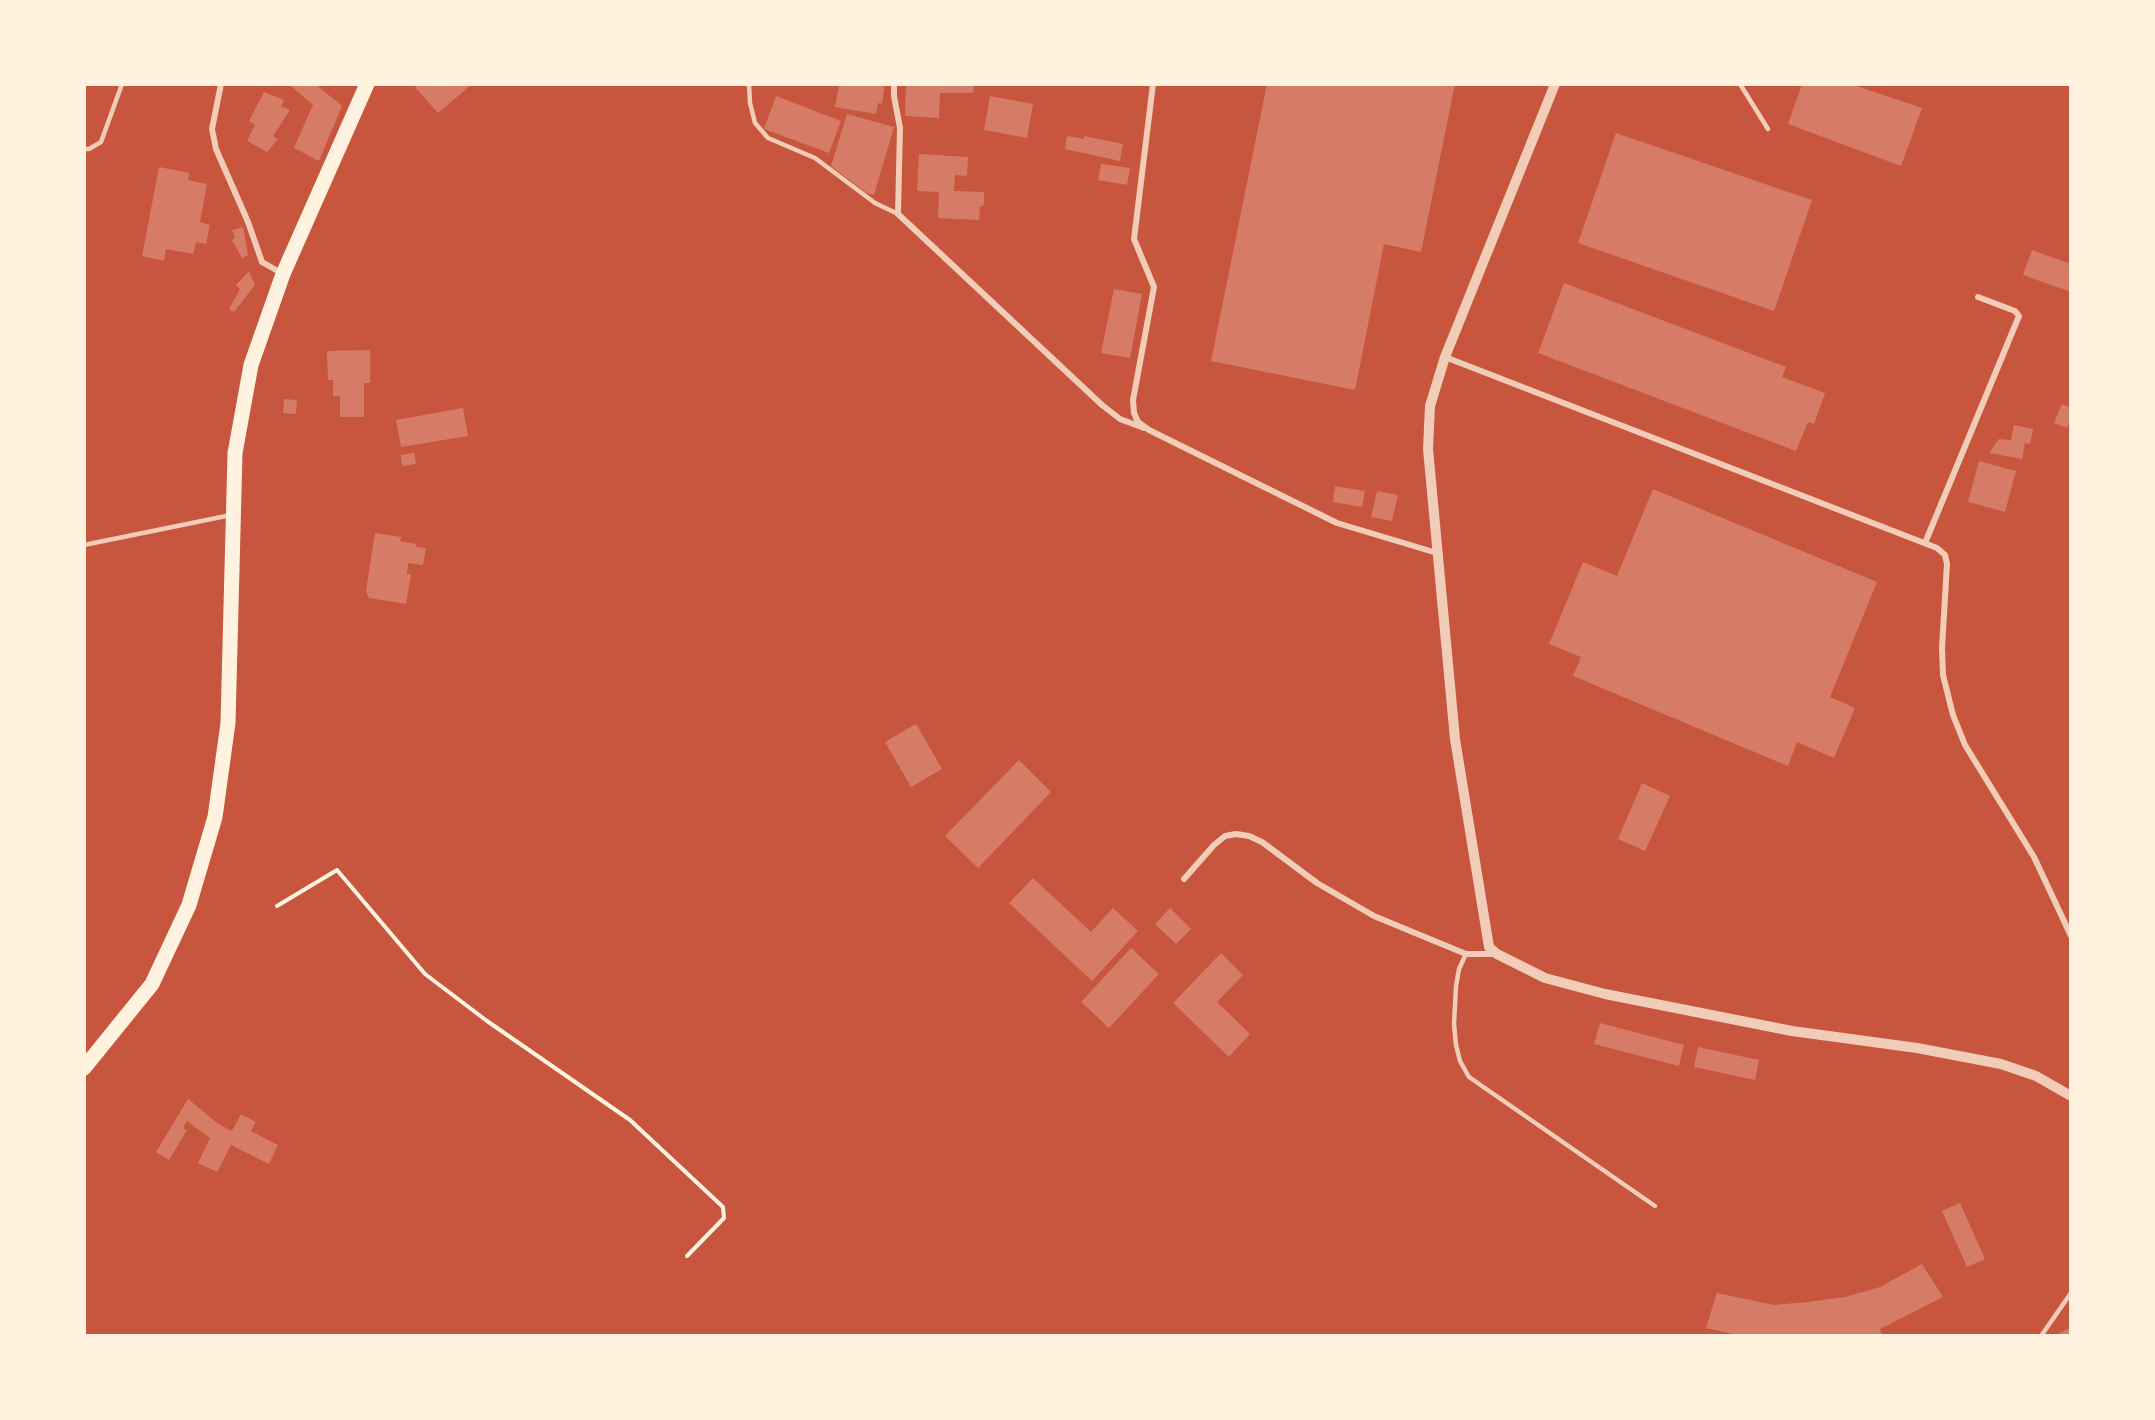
<!DOCTYPE html>
<style>
body{margin:0}
#map{position:relative;width:2155px;height:1420px;overflow:hidden;background:#c8553d;font-family:Poppins,sans-serif}
canvas{display:block}
.frame{position:absolute;inset:0;border:86px solid #fff3e0;pointer-events:none}
</style>
<div id="map">
<canvas width="2155" height="1420"></canvas>
<div class="frame"></div>
</div>
<script>
const ctx = document.querySelector('canvas').getContext('2d');
ctx.lineJoin = 'round';
function fill(path, color) {
  ctx.fillStyle = color;
  ctx.fill(path, 'evenodd');
}
function toPath(rows) {
  const path = new Path2D();
  for (const r of rows) {
    path.moveTo(r[0], r[1]);
    for (let i = 2; i < r.length; i += 2) path.lineTo(r[i], r[i + 1]);
  }
  return path;
}
function strokePath(path, color, width, dash) {
  ctx.strokeStyle = color;
  ctx.lineWidth = width;
  ctx.lineCap = dash ? 'butt' : 'round';
  ctx.setLineDash(dash || []);
  ctx.stroke(path);
}
const building = toPath([
 [294,84,315,84,342,106,319,161,294,148,313,105,292,87],
 [418,84,472,84,438,113,415,87],
 [839,84,885,84,882,104,878,103,876,114,835,107],
 [906,84,974,84,973,93,940,93,939,118,905,116],
 [1267,84,1455,84,1421,252,1384,244,1355,390,1211,361],
 [1802,84,1851,84,1922,108,1901,166,1788,124],
 [264,92,284,100,281,106,290,110,273,136,278,139,267,152,247,141,255,125,249,121],
 [776,96,841,121,829,153,764,129],
 [990,96,1033,104,1027,138,984,130],
 [847,114,894,127,874,195,867,193,831,166],
 [1616,133,1812,200,1774,311,1578,243],
 [1067,136,1084,139,1084,136,1123,144,1120,161,1065,149],
 [919,154,968,157,967,176,955,175,954,191,984,192,984,205,980,207,979,220,938,218,939,192,917,191],
 [1101,164,1130,168,1127,185,1098,180],
 [159,167,189,173,188,180,207,184,200,222,210,225,206,244,196,242,193,254,166,249,164,261,142,256],
 [243,227,248,255,242,258,232,240,235,238,232,230],
 [2032,250,2071,264,2071,292,2023,275],
 [249,271,255,285,234,312,229,309,240,289,236,285],
 [1564,283,1786,367,1782,377,1825,393,1814,424,1808,422,1796,451,1538,353],
 [1114,289,1142,294,1130,358,1101,353],
 [370,350,370,383,364,383,364,417,340,417,340,396,333,396,333,380,328,380,327,351],
 [284,399,297,400,296,414,283,413],
 [2062,404,2071,408,2071,417,2067,428,2054,423],
 [463,408,468,436,401,447,396,420],
 [2014,425,2033,429,2030,444,2025,443,2022,459,1989,453,1999,439,2011,440],
 [414,453,416,464,402,466,401,455],
 [1979,461,2016,471,2005,512,1968,502],
 [1335,486,1365,491,1362,507,1333,502],
 [1653,489,1877,582,1830,697,1855,708,1834,758,1797,742,1788,766,1573,676,1581,657,1549,644,1583,562,1617,576],
 [1377,491,1398,495,1392,521,1371,517],
 [375,533,401,537,400,541,416,544,416,547,426,548,423,565,408,563,407,574,411,574,406,604,369,598,366,591],
 [916,724,942,769,911,787,885,742],
 [1019,760,1051,792,978,868,945,836],
 [1642,783,1670,796,1645,851,1618,839],
 [1033,878,1091,932,1113,908,1138,931,1092,981,1009,903],
 [1170,908,1191,929,1176,944,1155,924],
 [1131,948,1159,974,1109,1028,1081,1002],
 [1221,953,1243,975,1217,1002,1250,1034,1229,1057,1173,1003],
 [1600,1023,1684,1045,1679,1066,1594,1044],
 [1698,1047,1759,1060,1755,1080,1694,1067],
 [188,1099,217,1123,232,1131,241,1114,256,1122,251,1131,278,1145,269,1164,231,1145,217,1172,198,1163,210,1138,187,1121,183,1128,187,1130,169,1160,156,1152],
 [1960,1203,1985,1259,1967,1267,1942,1211],
 [1922,1264,1943,1297,1880,1329,1882,1336,1743,1336,1706,1328,1717,1293,1774,1305,1808,1302,1845,1297,1880,1287],
 [2071,1327,2071,1336,2054,1336]
]);
const path = toPath([
 [277,906,337,870,425,974,487,1021,630,1120,723,1207,724,1218,687,1256]
]);
const service = toPath([
 [749,84,750,103,755,123,768,138,815,158,875,203,898,214],
 [1740,84,1768,129],
 [84,149,89,149,101,142,122,84],
 [84,545,231,515],
 [1466,954,1459,969,1456,986,1454,1024,1456,1045,1460,1061,1469,1077,1655,1206],
 [2041,1336,2071,1293]
]);
const minor = toPath([
 [221,84,212,129,216,149,248,222,262,262,283,274],
 [894,84,894,96,900,128,898,214,1102,405,1120,419,1144,428],
 [1153,84,1134,239,1154,287,1133,400,1134,413,1138,422,1149,430,1337,523,1437,553],
 [1445,357,1937,548,1945,555,1947,564,1942,648,1943,675,1953,715,1965,745,2034,857,2071,936],
 [1925,543,2019,316,2015,311,1978,297],
 [1184,879,1214,845,1225,836,1236,834,1249,836,1262,842,1317,883,1374,916,1466,954,1497,954]
]);
const tertiary = toPath([
 [1555,84,1445,357,1430,406,1428,449,1455,739,1489,947,1497,954,1545,978,1605,994,1792,1031,1917,1048,2001,1064,2036,1076,2071,1096]
]);
const primary = toPath([
 [84,1068,152,984,189,905,215,817,228,723,235,453,251,365,283,274,367,84]
]);
fill(building, '#d67c66');
strokePath(path, '#fff3e0', 4);
strokePath(service, '#f1ccb7', 4.5);
strokePath(minor, '#f1ccb7', 6);
strokePath(tertiary, '#f1ccb7', 10);
strokePath(primary, '#fff3e0', 15);
</script>
